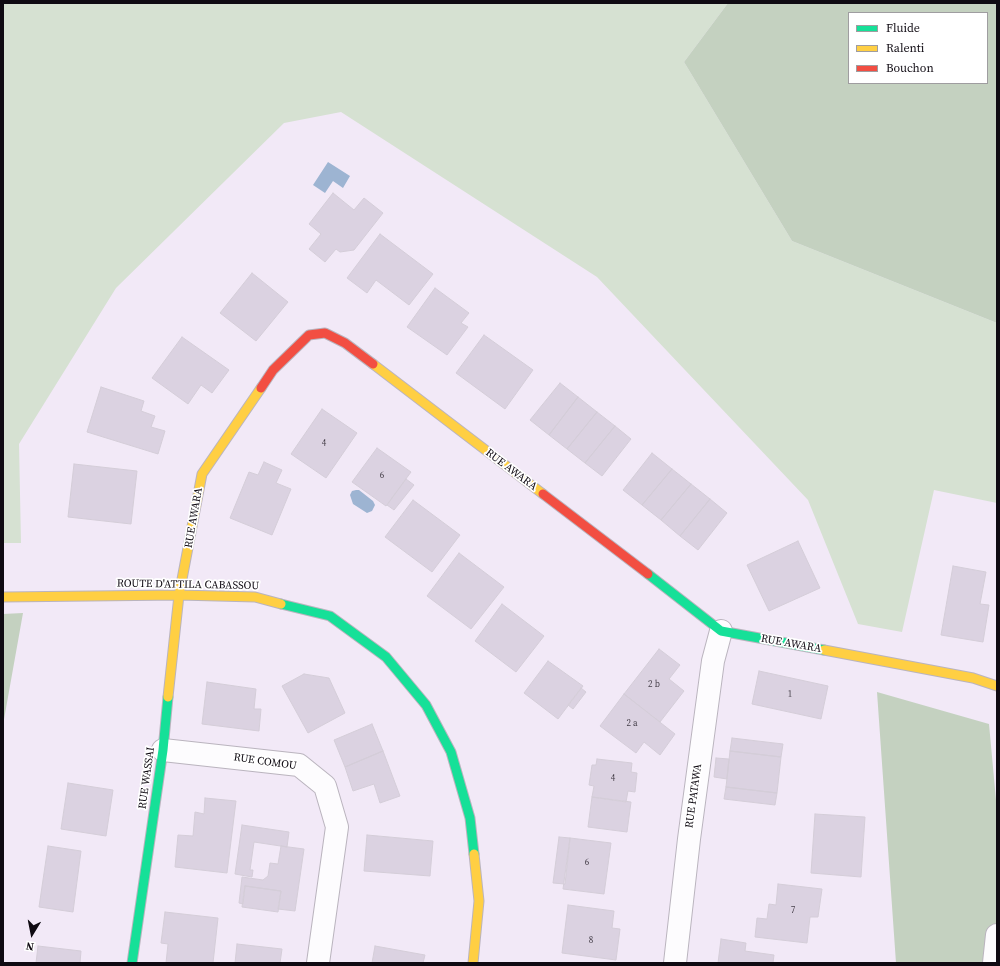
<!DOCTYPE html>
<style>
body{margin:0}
#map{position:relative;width:1000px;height:966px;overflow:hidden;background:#f2e9f7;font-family:"Source Serif 4",serif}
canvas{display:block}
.frame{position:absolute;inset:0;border:4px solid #0f0a12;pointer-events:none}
.legend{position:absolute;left:848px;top:12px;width:140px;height:72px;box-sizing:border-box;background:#fff;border:1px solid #9f9da0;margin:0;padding:5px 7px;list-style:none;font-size:12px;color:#0f0a12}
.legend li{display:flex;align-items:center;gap:8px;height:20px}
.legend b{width:20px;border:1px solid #9f9da0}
.north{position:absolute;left:12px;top:914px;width:40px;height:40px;-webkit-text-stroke:3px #fff;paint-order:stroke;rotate:190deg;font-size:11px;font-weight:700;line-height:16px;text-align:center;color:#0f0a12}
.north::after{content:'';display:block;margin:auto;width:14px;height:18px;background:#0f0a12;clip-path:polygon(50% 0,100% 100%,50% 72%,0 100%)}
</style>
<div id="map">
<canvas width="1000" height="966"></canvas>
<div class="frame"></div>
<ul class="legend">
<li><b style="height:5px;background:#16e098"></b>Fluide</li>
<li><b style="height:5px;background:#ffcf43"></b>Ralenti</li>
<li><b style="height:5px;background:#f24e42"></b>Bouchon</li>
</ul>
<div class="north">N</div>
</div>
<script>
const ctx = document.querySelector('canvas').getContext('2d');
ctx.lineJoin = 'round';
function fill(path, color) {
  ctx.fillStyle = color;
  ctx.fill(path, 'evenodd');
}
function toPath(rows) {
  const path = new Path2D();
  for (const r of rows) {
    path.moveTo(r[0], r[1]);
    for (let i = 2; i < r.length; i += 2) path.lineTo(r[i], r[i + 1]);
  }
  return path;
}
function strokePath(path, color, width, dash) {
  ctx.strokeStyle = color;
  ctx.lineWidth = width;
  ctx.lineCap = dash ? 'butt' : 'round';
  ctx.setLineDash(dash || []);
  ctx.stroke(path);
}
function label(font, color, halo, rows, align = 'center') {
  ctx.font = font + ' "Source Serif 4",serif';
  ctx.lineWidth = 3.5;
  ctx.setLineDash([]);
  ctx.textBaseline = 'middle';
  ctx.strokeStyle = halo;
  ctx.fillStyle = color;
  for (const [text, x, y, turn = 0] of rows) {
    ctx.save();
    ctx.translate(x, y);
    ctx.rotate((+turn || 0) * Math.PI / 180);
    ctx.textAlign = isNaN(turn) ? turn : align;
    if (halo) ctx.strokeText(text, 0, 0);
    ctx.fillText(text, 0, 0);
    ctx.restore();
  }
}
const green = toPath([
 [3,3,728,3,684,62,792,241,997,323,997,503,934,490,902,632,858,624,808,500,597,277,341,112,284,123,116,288,19,444,21,543,3,543]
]);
const forest = toPath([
 [728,3,997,3,997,323,792,241,684,62],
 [849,13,987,13,987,83,849,83],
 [23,613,3,725,3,614],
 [877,692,989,724,997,811,997,963,896,963]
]);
const water = toPath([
 [328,162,350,176,343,188,333,181,325,193,313,185],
 [356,490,359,490,373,501,375,505,372,511,367,513,353,504,350,495,352,491]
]);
const building = toPath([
 [333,193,354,210,364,198,383,213,354,250,340,252,336,249,325,262,309,249,321,234,309,224,333,193],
 [380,234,433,274,409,305,376,280,367,293,347,278,380,234],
 [252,273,288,302,256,341,220,313,252,273],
 [435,288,469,313,461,323,468,327,447,355,407,327,435,288],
 [484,335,533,370,505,409,456,373,484,335],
 [182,337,229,370,212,393,201,385,188,404,152,378,182,337],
 [560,383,578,397,549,435,530,420,560,383],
 [101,387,144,401,141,411,155,416,151,427,165,431,158,454,87,432,101,387],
 [578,397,597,412,567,449,549,435,578,397],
 [322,409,357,433,326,478,291,454,322,409],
 [597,412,615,426,585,463,567,449,597,412],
 [615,426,631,439,602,476,585,463,615,426],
 [377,448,411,472,386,506,352,482,377,448],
 [652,453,672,469,642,505,623,490,652,453],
 [264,462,282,470,276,483,291,489,272,535,230,518,249,472,258,475,264,462],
 [74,464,137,471,131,524,68,517,74,464],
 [672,469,691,484,661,520,642,505,672,469],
 [406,479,414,485,394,510,387,505,406,479],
 [691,484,710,499,680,536,661,520,691,484],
 [710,499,727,513,698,550,680,536,710,499],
 [413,500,460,535,432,572,385,537,413,500],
 [798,541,820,588,769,611,747,565,798,541],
 [459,553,504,587,471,629,427,596,459,553],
 [953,566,986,572,980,604,989,605,983,642,941,635,953,566],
 [502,604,544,636,516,672,475,641,502,604],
 [659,649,680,665,669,679,684,691,660,722,624,694,659,649],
 [548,661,583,686,558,719,524,693,548,661],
 [759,671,828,686,821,719,752,704,759,671],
 [304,674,329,678,345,713,308,733,282,686,304,674],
 [207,682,256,689,254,709,261,709,259,731,202,724,207,682],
 [581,688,586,692,573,709,568,705,581,688],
 [624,694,675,734,660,755,644,742,636,753,600,726,624,694],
 [372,724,383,751,345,767,334,740,372,724],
 [732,738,783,744,781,757,730,751,732,738],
 [383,751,400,796,380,803,374,784,353,791,345,767,383,751],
 [730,751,781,757,777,793,726,787,730,751],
 [716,758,729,759,727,779,714,777,716,758],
 [597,759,632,763,631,772,637,773,635,792,628,791,626,802,592,797,594,786,589,785,592,765,596,765,597,759],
 [68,783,113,790,106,836,61,829,68,783],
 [726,787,777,793,775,805,724,799,726,787],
 [592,797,631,802,627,832,588,827,592,797],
 [205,798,236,801,227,873,175,867,178,835,193,836,195,812,204,814,205,798],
 [815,814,865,817,861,877,811,873,815,814],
 [242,825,289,832,287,847,254,842,250,870,253,870,252,877,235,874,242,825],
 [367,835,433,841,430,876,364,871,367,835],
 [559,837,570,838,565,884,553,883,559,837],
 [570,838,611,843,604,894,563,889,570,838],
 [48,846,81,851,73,912,39,907,48,846],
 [281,846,304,849,295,911,278,909,281,891,245,886,243,904,239,903,242,877,263,880,268,876,270,863,278,864,281,846],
 [778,884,822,889,818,917,810,917,807,943,755,937,757,918,767,919,769,904,776,905,778,884],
 [245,886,281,891,278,912,242,907,245,886],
 [568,905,614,911,612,928,620,929,616,960,562,953,568,905],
 [165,912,218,918,213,963,166,963,168,944,161,943,165,912],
 [721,939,746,943,745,951,774,955,773,963,718,963,721,939],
 [237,944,282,949,280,963,235,963,237,944],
 [38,946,81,951,80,963,36,963,38,946],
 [375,946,425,955,423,963,372,963,375,946]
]);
const street = toPath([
 [163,750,299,765,325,786,337,827,318,963],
 [675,963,689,839,713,661,721,631],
 [994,963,997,935]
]);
const fast = toPath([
 [648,574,721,631,824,650],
 [281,604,330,616,386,657,426,705,451,752,470,818,474,854],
 [132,963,163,750,168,697]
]);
const slow = toPath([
 [373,364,543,494],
 [3,597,179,595,255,597,281,604],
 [824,650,973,678,997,686],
 [168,697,179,595,202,474,261,388],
 [473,963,479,901,474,854]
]);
const jam = toPath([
 [261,388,273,370,309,335,325,333,345,343,373,364],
 [543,494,648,574]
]);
const numberNames = [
 ["4",324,444],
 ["6",382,476],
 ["2 b",654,685],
 ["1",790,695],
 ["2 a",632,724],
 ["4",613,779],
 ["6",587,863],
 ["7",793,911],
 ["8",591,941]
];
const streetNames = [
 ["RUE AWARA",511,470,37],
 ["RUE AWARA",194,518,-80],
 ["ROUTE D'ATTILA CABASSOU",188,585,1],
 ["RUE AWARA",791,644,10],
 ["RUE COMOU",265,762,8],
 ["RUE WASSAI",147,778,-82],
 ["RUE PATAWA",694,796,-82]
];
fill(green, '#d6e1d2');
fill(forest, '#c4d1c0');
fill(water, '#9db4d2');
fill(building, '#dbd2e1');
strokePath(building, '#d4cdd8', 1);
strokePath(street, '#bab4be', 24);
strokePath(fast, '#bab4be', 11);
strokePath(slow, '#bab4be', 11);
strokePath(jam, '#bab4be', 11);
strokePath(street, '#fdfcfe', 22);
strokePath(fast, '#16e098', 9);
strokePath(slow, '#ffcf43', 9);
strokePath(jam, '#f24e42', 9);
label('9px', '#453f49', null, numberNames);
label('11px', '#0f0a12', '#fff', streetNames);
</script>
